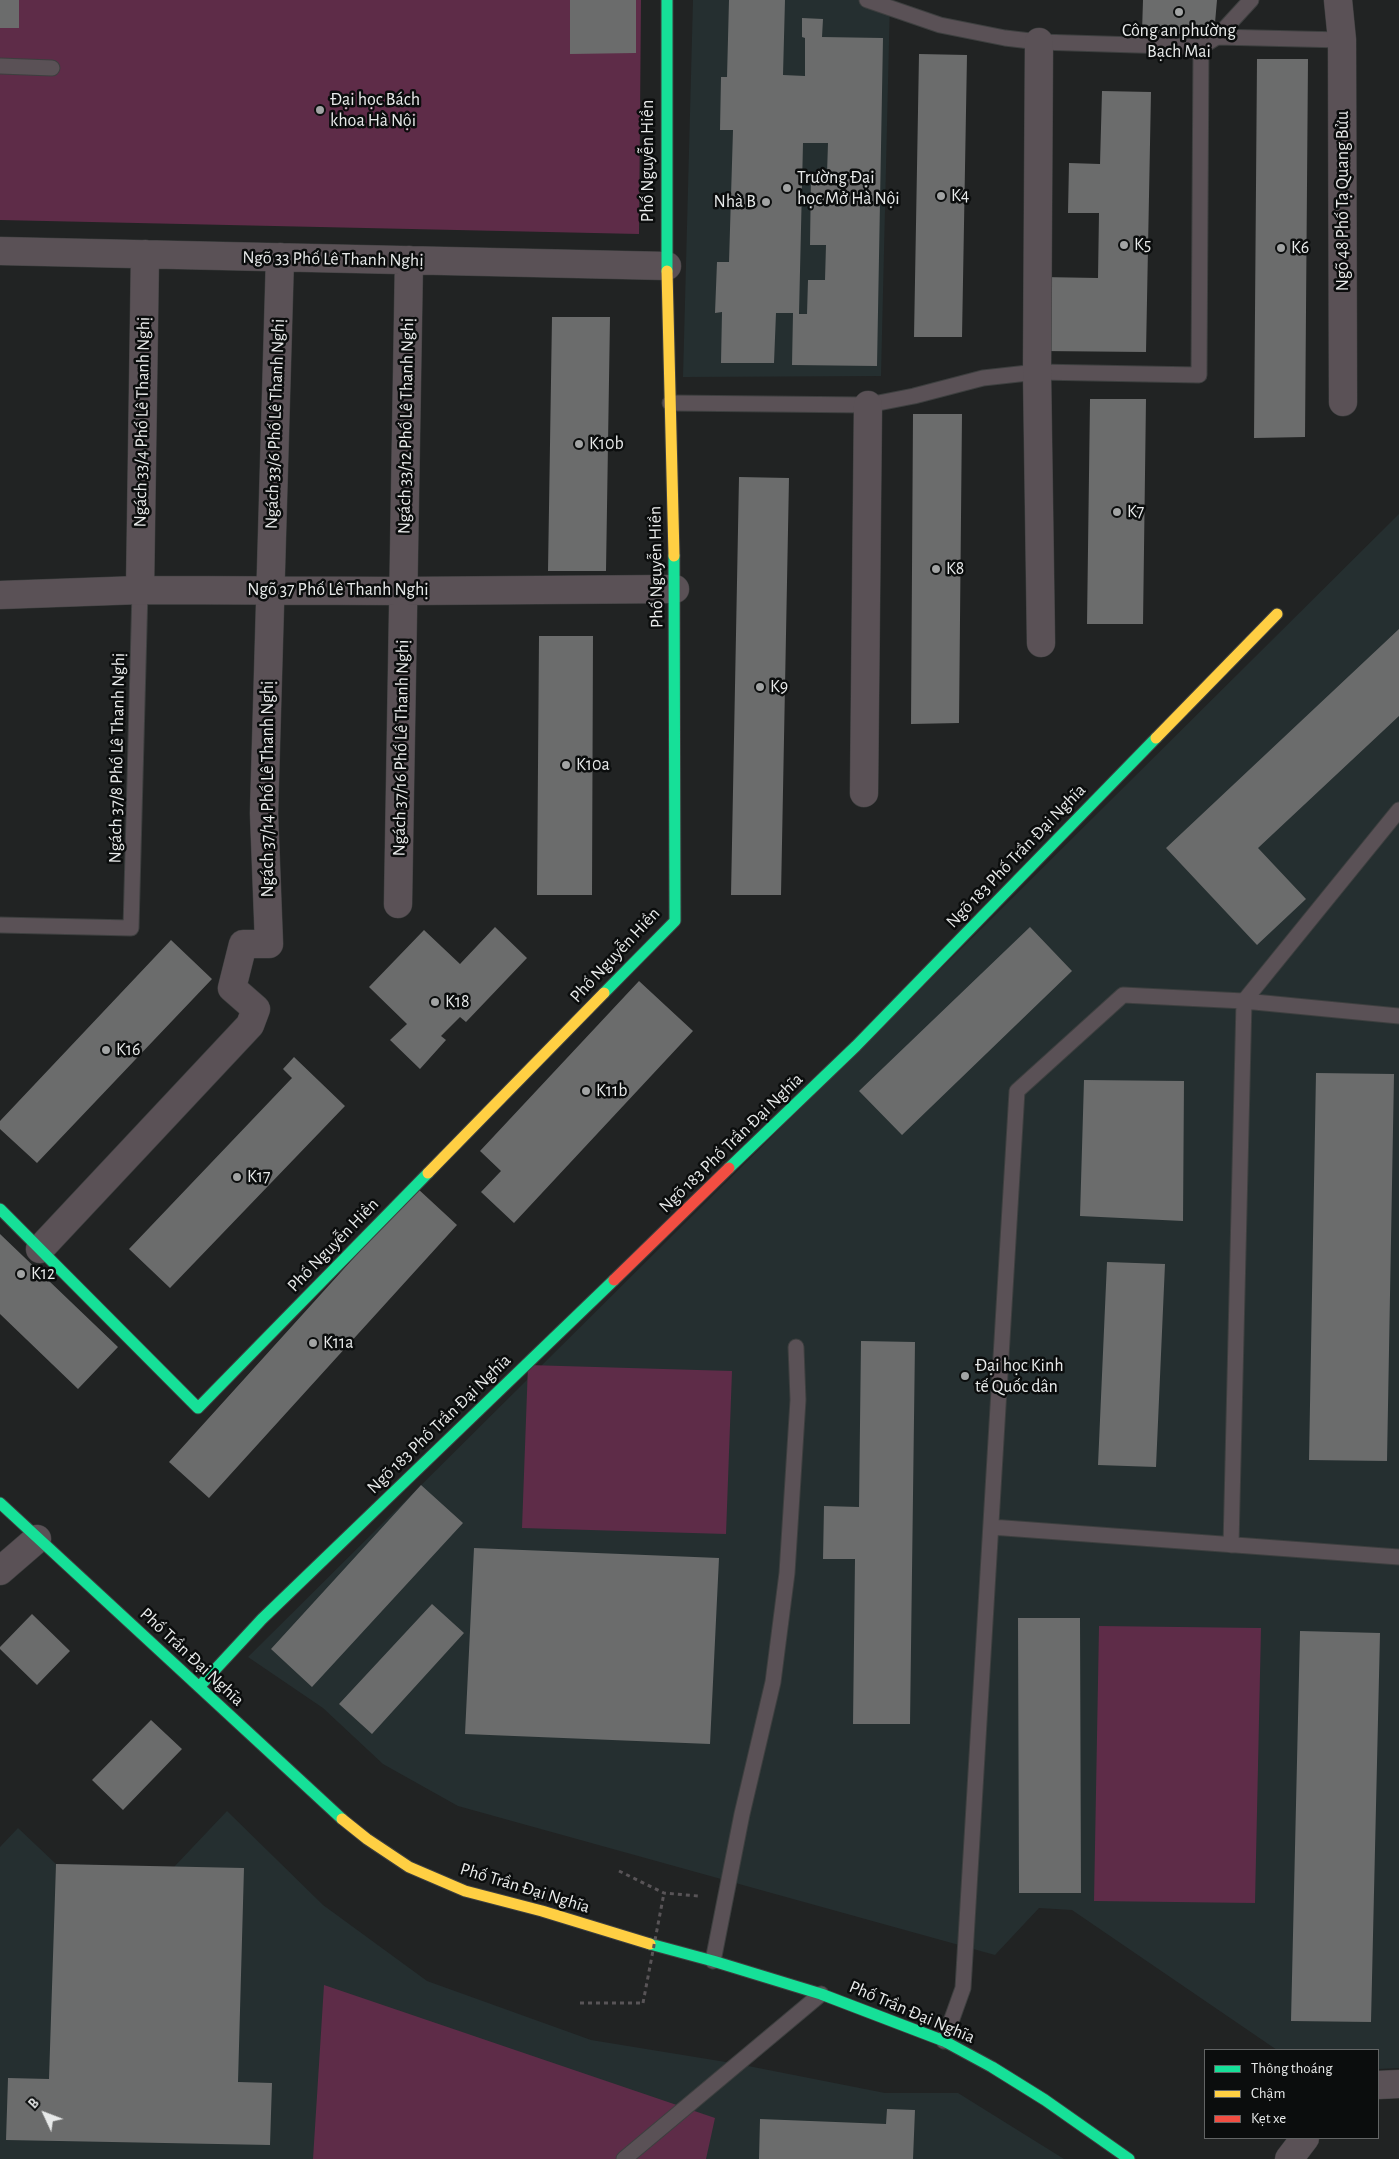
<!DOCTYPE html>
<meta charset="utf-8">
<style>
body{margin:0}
#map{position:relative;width:1399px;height:2159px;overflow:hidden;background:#212323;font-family:"Alegreya Sans",sans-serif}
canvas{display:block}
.legend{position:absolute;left:1204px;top:2049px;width:175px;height:90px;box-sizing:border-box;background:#0b0d0d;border:1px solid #636565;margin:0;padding:6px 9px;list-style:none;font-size:15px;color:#e8eaea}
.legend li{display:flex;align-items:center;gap:10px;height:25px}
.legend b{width:25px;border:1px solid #636565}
.north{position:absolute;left:20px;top:2089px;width:50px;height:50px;-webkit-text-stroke:4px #0b0d0d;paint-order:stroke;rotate:313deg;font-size:14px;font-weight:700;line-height:20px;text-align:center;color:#e8eaea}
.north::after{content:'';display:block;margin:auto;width:18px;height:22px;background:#e8eaea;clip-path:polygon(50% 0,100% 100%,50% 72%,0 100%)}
</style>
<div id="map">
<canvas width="1399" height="2159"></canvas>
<ul class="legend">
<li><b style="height:6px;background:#16e098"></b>Thông thoáng</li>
<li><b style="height:6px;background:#ffcf43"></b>Chậm</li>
<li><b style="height:6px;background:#f24e42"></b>Kẹt xe</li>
</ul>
<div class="north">B</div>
</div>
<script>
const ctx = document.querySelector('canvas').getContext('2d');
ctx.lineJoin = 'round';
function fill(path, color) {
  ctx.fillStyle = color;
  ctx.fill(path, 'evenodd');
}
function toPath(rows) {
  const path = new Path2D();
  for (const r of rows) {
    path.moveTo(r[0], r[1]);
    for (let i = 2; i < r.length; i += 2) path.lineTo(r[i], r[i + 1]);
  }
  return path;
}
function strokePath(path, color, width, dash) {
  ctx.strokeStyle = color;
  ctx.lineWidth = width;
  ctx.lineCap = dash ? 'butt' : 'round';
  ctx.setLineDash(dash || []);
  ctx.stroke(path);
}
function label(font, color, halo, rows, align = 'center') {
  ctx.font = font + ' "Alegreya Sans",sans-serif';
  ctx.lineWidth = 5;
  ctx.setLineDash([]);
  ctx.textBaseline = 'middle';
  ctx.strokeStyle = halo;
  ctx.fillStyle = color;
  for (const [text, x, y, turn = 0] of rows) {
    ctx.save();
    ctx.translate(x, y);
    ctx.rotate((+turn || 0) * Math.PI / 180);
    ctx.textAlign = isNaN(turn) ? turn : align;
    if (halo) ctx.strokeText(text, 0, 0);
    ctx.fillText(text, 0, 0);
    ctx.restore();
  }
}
const built = toPath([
 [693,0,890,0,881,376,683,377],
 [1399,514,1399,2068,1378,2069,1378,2050,1277,2050,1072,1910,1039,1908,995,1955,458,1806,383,1764,323,1708,248,1657],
 [227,1811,323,1905,427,1981,591,2040,738,2064,885,2093,958,2093,1064,2159,0,2159,0,1847,18,1828,56,1864,174,1867]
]);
const green = toPath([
 [0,0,641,0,639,234,0,220],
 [528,1365,732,1371,726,1534,522,1528],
 [1099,1626,1261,1628,1255,1903,1094,1901],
 [324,1985,715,2118,706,2159,313,2159]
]);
const building = toPath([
 [0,0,19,0,19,28,0,28],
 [570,0,636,0,636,53,570,54],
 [729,0,785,0,783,75,805,76,805,38,802,37,802,18,823,19,822,37,883,38,877,366,792,365,793,313,776,313,774,363,721,363,722,312,715,313,717,262,729,262,733,130,720,130,721,77,727,77],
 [803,143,828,143,827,174,811,174,810,245,826,245,825,280,808,280,807,314,799,314],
 [1143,0,1217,0,1215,23,1200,35,1142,32],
 [919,54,967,55,962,337,914,337],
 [1257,59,1308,59,1305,437,1254,438],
 [1102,91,1151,92,1146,352,1041,351,1042,277,1098,278,1099,213,1068,213,1069,163,1100,164],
 [552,317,610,317,606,571,548,571],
 [1090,399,1146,399,1143,624,1087,624],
 [913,414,962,414,959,723,911,724],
 [739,477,789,478,781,895,731,895],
 [1399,629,1399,716,1258,848,1306,899,1257,945,1166,848],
 [539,636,593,636,592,895,537,895],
 [495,927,527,958,466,1022,460,1017,441,1036,446,1040,420,1069,390,1040,407,1024,369,987,424,930,460,964],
 [1030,927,1072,971,902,1135,859,1091],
 [171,940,212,979,37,1163,0,1129,0,1121],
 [639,981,693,1031,514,1223,481,1192,501,1171,480,1151],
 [294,1057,345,1106,170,1288,129,1249,292,1078,283,1069],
 [1316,1073,1394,1074,1387,1461,1309,1460],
 [1084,1080,1184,1081,1183,1221,1080,1216],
 [417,1188,457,1225,209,1498,169,1462],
 [0,1234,118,1347,78,1389,0,1314],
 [1107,1262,1165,1264,1156,1467,1098,1465],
 [861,1341,915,1342,910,1724,853,1724,855,1559,823,1559,824,1506,859,1507],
 [421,1485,463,1523,312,1687,271,1649],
 [474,1548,719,1558,710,1744,465,1734],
 [432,1604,464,1633,372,1734,339,1704],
 [32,1614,70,1651,37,1685,0,1649,0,1647],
 [1018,1618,1080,1618,1081,1893,1019,1893],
 [1300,1631,1380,1633,1371,2022,1291,2021],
 [151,1720,182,1749,123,1810,92,1780],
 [56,1864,244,1868,238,2082,272,2083,270,2145,6,2140,8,2078,49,2079],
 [887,2109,915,2110,913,2159,759,2159,760,2119,886,2124]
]);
const path = toPath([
 [619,1871,664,1893,698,1896],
 [580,2003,643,2003]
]);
const lane = toPath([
 [867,0,940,25,1005,38,1039,42,1201,47,1217,37,1251,0],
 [1217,37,1342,40],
 [0,66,52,68],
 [670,403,868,405,914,396,983,378,1037,372,1199,375,1201,47],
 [0,925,131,928,140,590],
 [991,1527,1399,1557],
 [1231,1545,1244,1001,1399,810],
 [713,1961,742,1814,773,1682,787,1573,798,1400,796,1347],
 [944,2041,963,1988,1017,1091,1123,995,1244,1001,1399,1016],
 [624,2159,821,1994]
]);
const street = toPath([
 [1338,0,1342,40,1343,402],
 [1039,42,1037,372,1041,643],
 [0,251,667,266],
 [140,590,145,254],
 [0,595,140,590,403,591,675,589],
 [864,793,868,405],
 [398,904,409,260],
 [40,1249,250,1025,256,1009,232,988,243,944,269,944,264,813,280,257],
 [0,1571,37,1539],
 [1378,2085,1399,2084],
 [1289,2159,1305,2138]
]);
const fast = toPath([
 [667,0,667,271],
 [604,993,675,921,674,556],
 [729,1168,856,1046,1156,738],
 [0,1209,198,1408,428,1173],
 [0,1503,342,1819],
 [199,1687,262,1619,614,1280],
 [650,1944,713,1961,821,1994,944,2041,992,2067,1045,2100,1129,2159]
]);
const slow = toPath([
 [667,271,674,556],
 [1156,738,1277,614],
 [428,1173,604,993],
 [342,1819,367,1839,409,1867,465,1891,542,1911,650,1944]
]);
const jam = toPath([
 [614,1280,729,1168]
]);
const pathBridge = toPath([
 [643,2003,664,1893]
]);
const markers = [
 [1179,12,5,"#a2a4a4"],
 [320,110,5,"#a2a4a4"],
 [787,188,5,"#a2a4a4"],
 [941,196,5,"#a2a4a4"],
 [766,202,5,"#a2a4a4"],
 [1124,245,5,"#a2a4a4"],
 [1281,248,5,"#a2a4a4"],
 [579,444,5,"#a2a4a4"],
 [1117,512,5,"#a2a4a4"],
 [936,569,5,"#a2a4a4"],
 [760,687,5,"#a2a4a4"],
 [566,765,5,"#a2a4a4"],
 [435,1002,5,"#a2a4a4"],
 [106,1050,5,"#a2a4a4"],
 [586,1091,5,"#a2a4a4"],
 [237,1177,5,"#a2a4a4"],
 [21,1274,5,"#a2a4a4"],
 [313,1343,5,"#a2a4a4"],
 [965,1376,5,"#a2a4a4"]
];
const poiNames = [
 ["Công an phường",1179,31,"center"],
 ["Bạch Mai",1179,52,"center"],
 ["Đại học Bách",330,100],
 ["khoa Hà Nội",330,121],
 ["Trường Đại",797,178],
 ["học Mở Hà Nội",797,199],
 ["K4",951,196],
 ["Nhà B",756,202,"right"],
 ["K5",1134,245],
 ["K6",1291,248],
 ["K10b",589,444],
 ["K7",1127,512],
 ["K8",946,569],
 ["K9",770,687],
 ["K10a",576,765],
 ["K18",445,1002],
 ["K16",116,1050],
 ["K11b",596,1091],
 ["K17",247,1177],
 ["K12",31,1274],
 ["K11a",323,1343],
 ["Đại học Kinh",975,1366],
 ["tế Quốc dân",975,1387]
];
const streetNames = [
 ["Phố Nguyễn Hiền",648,161,-90],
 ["Ngõ 48 Phố Tạ Quang Bửu",1343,201,-90],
 ["Ngõ 33 Phố Lê Thanh Nghị",333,259,1],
 ["Ngách 33/4 Phố Lê Thanh Nghị",142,422,-89],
 ["Ngách 33/6 Phố Lê Thanh Nghị",275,424,-88],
 ["Ngách 33/12 Phố Lê Thanh Nghị",406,426,-89],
 ["Phố Nguyễn Hiền",656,567,-91],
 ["Ngõ 37 Phố Lê Thanh Nghị",338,590],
 ["Ngách 37/16 Phố Lê Thanh Nghị",401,748,-89],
 ["Ngách 37/8 Phố Lê Thanh Nghị",117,758,-89],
 ["Ngách 37/14 Phố Lê Thanh Nghị",268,789,-90],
 ["Ngõ 183 Phố Trần Đại Nghĩa",1016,856,-46],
 ["Phố Nguyễn Hiền",615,955,-47],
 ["Ngõ 183 Phố Trần Đại Nghĩa",731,1143,-44],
 ["Phố Nguyễn Hiền",333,1245,-46],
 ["Ngõ 183 Phố Trần Đại Nghĩa",439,1424,-44],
 ["Phố Trần Đại Nghĩa",192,1657,43],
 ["Phố Trần Đại Nghĩa",525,1888,17],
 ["Phố Trần Đại Nghĩa",912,2012,23]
];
fill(built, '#252f30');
fill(green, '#5e2c48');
fill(building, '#6b6c6c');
strokePath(lane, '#3d3f3f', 17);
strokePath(street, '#3d3f3f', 29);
strokePath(fast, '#3d3f3f', 13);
strokePath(slow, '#3d3f3f', 13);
strokePath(jam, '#3d3f3f', 13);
strokePath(path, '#585457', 3, [4, 4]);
strokePath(lane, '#5a5156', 15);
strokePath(street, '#5a5156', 28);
strokePath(fast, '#16e098', 11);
strokePath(slow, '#ffcf43', 11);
strokePath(jam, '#f24e42', 11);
strokePath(pathBridge, '#585457', 3, [4, 4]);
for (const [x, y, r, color] of markers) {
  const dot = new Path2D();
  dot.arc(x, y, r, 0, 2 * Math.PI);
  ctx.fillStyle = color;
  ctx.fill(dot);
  strokePath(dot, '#0b0d0d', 2);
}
label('18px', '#e8eaea', '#0b0d0d', poiNames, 'left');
label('18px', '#e8eaea', '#0b0d0d', streetNames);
</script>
